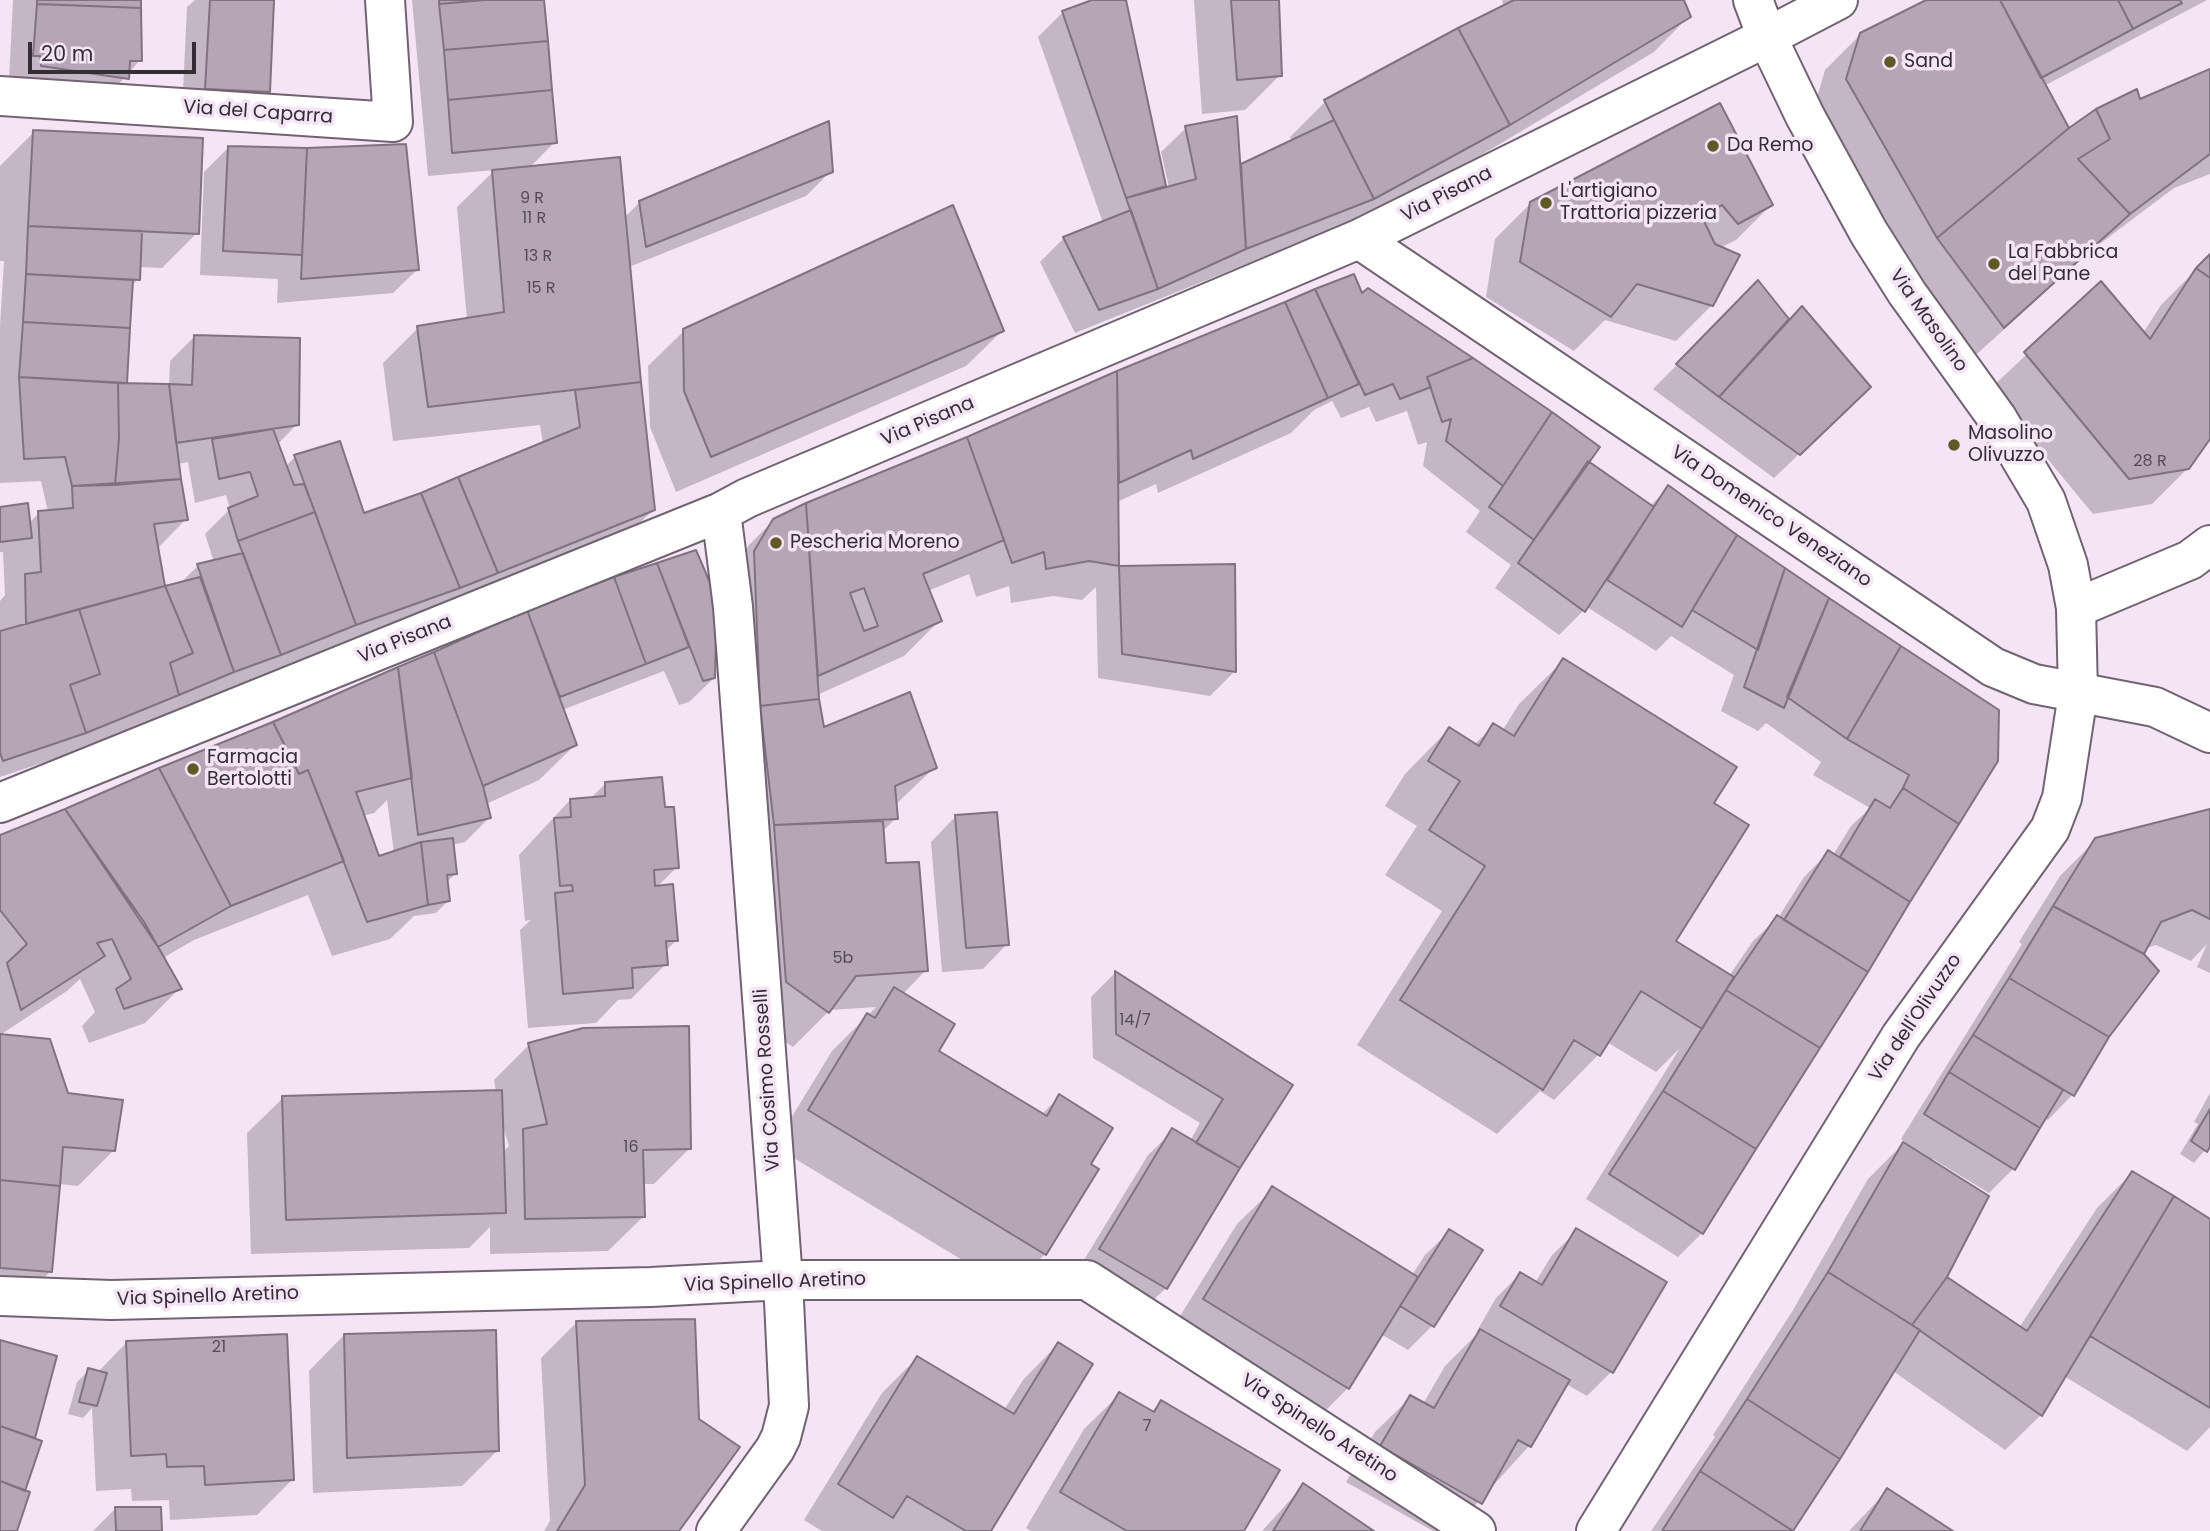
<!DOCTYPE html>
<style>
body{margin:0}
#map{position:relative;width:2210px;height:1531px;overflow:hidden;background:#f5e4f5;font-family:Poppins,sans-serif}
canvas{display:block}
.scale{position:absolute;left:28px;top:42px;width:168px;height:32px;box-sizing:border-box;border:4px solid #342d34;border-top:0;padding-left:9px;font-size:21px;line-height:24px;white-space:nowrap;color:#342d34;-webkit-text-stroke:5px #f5e4f5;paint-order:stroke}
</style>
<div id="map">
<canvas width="2210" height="1531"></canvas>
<div class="scale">20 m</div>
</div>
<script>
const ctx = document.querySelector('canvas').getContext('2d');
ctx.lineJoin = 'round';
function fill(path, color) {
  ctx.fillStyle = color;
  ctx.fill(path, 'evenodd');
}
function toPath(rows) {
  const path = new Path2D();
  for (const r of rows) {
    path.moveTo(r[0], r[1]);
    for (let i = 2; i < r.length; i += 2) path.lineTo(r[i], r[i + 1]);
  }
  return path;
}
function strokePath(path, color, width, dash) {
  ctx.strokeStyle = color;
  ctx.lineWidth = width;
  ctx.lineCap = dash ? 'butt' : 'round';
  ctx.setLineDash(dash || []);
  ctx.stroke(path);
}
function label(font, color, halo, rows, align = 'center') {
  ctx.font = font + ' Poppins,sans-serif';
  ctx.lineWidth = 7;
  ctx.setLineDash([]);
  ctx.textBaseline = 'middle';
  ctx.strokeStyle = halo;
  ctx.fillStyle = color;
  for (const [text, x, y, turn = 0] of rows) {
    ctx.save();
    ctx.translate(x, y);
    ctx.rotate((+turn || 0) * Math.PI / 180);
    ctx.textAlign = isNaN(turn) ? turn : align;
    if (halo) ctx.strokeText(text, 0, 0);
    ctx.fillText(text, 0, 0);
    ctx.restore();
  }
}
const shadow = toPath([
 [13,0,139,0,140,60,103,102,9,80],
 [195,0,272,0,268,91,244,116,182,112,187,7],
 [412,0,543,0,555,142,529,168,625,217,640,202,831,171,806,196,629,267,653,510,617,545,320,659,318,654,60,757,0,777,0,601,5,595,3,552,0,552,0,508,29,523,39,513,48,512,41,481,0,483,0,326,4,261,0,261,0,166,34,132,197,233,162,268,139,267,138,279,131,287,125,385,169,386,170,361,195,336,297,424,277,445,285,467,295,457,363,515,543,444,540,425,393,441,383,363,418,328,467,320,457,207,495,170,428,176],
 [188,462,195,503,226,495,230,509,205,534,214,562,198,566,179,584,158,590,157,549,186,519,177,464],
 [1097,0,1125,0,1165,189,1169,187,1161,152,1186,128,1239,166,1292,142,1290,137,1325,102,1504,8,1502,0,1682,0,1689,16,1654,52,1473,160,1339,233,1336,228,1075,333,1040,262,1064,238,1103,223,1038,37,1063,12],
 [1194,0,1277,0,1280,75,1245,110,1202,114],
 [1930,0,2207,0,2044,86,2068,131,2210,71,2210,174,2174,188,2093,249,1968,362,1812,115,1825,70,1861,34],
 [404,145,418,269,393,293,277,303,278,279,200,275,204,172,228,148,307,150],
 [1531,203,1771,205,1736,240,1720,248,1712,305,1676,341,1605,320,1574,351,1486,297,1495,239],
 [2210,256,2210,436,2188,468,2152,504,2093,514,1990,389,2101,284,2143,333,2161,305],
 [1758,283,1789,321,1844,411,1774,478,1653,389],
 [1316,291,1361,296,1650,506,1668,488,1957,825,1702,1233,1678,1257,1586,1199,1680,1048,1656,1072,1607,1042,1598,1055,1554,1100,1540,1091,1497,1134,1357,1045,1442,911,1385,875,1417,826,1385,806,1405,774,1449,729,1474,745,1494,725,1502,731,1519,704,1564,660,1711,804,1674,942,1729,976,1753,941,1778,918,1804,877,1829,852,1833,855,1851,826,1870,808,1813,775,1821,762,1766,723,1758,731,1721,711,1734,675,1671,636,1656,651,1587,607,1559,635,1495,588,1511,565,1466,532,1480,511,1423,466,1427,442,1418,445,1407,411,1376,422,1369,407,1341,418,1332,401,1314,410,1291,433,1158,493,1156,484,1117,502,1118,567,1234,565,1234,672,1210,696,1098,678,1096,587,1082,600,1053,596,1011,603,1009,586,976,597,969,574,928,591,940,620,904,656,817,695,823,729,935,767,895,805,896,818,882,832,885,865,926,970,903,994,936,1051,1041,1115,1060,1096,1045,1254,1010,1289,774,1146,832,1051,876,1007,830,1010,793,1047,751,1018,730,577,749,545,774,520],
 [684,331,1002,331,966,366,676,492,650,427,648,366],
 [695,552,714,678,689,702,679,705,664,671,562,710,575,745,539,780,486,804,489,818,465,842,452,845,455,874,446,883,448,901,436,913,414,916,390,939,332,956,308,895,194,940,163,958,180,988,145,1023,89,1043,82,1026,95,1012,80,979,67,991,0,1035,0,837,527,612],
 [387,800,394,853,377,859,363,816,374,813],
 [605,784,663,808,677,867,656,888,676,941,665,951,666,964,631,999,618,1000,596,1023,528,1028,520,930,531,920,525,921,519,855,570,800,590,799],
 [2210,811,2210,973,2197,967,2207,944,2191,961,2156,945,2144,949,2107,1036,2072,1095,2048,1120,2045,1118,2013,1169,1989,1193,1933,1159,1931,1162,1945,1277,2019,1328,2097,1208,2132,1173,2210,1223,2210,1427,2187,1451,2064,1376,2041,1415,2005,1450,1893,1371,1791,1531,1651,1531,1715,1437,1713,1435,1793,1310,1868,1179,1905,1142,1901,1139,2022,944,2019,942,2060,876,2096,840],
 [955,817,1007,944,983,969,942,972,931,842],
 [1115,973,1290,1085,1166,1288,1141,1312,1076,1273,1148,1155,1173,1131,1190,1141,1200,1123,1093,1058,1091,997],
 [0,1035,114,1150,78,1186,59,1184,50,1272,26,1296,0,1294],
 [529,1045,690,1148,654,1184,642,1184,644,1216,608,1251,490,1254,490,1227,469,1248,251,1254,247,1133,283,1098,496,1092,494,1080],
 [501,1120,509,1146,502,1153],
 [2210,1093,2210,1144,2194,1163,2180,1154,2198,1124,2194,1122],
 [1273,1189,1412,1275,1425,1255,1450,1231,1432,1326,1408,1350,1381,1334,1348,1388,1313,1423,1169,1334,1237,1224],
 [1577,1231,1611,1372,1587,1396,1566,1384,1529,1446,1452,1531,1433,1531,1346,1482,1375,1432,1411,1397,1423,1404,1445,1366,1479,1332,1477,1331,1496,1298,1520,1274,1535,1283,1552,1255],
 [576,1323,676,1531,544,1531,550,1521,541,1358],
 [344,1335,497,1451,462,1486,313,1493,309,1371],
 [126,1343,292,1480,257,1515,170,1520,169,1500,132,1501,131,1489,96,1491,92,1408,83,1418,68,1414,77,1382,89,1370,98,1372],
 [1058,1344,989,1531,822,1531,804,1520,882,1393,917,1358,1004,1410,1023,1380],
 [1120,1394,1151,1412,1162,1402,1242,1531,1031,1531,1026,1528,1084,1429],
 [1304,1485,1371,1531,1262,1531],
 [1887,1491,1950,1531,1849,1531],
 [116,1508,160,1531,93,1531]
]);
const building = toPath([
 [37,0,141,0,141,8,37,4,37,0],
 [210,0,274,0,270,92,205,89,210,0],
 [439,0,485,0,439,4,439,0],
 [485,0,544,0,548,41,444,50,439,4,485,0],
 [1092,0,1126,0,1166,186,1126,198,1062,11,1092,0],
 [1231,0,1279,0,1282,76,1237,80,1231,0],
 [1514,0,1684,0,1691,17,1510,125,1458,28,1514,0],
 [1926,0,2000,0,2069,128,1937,238,1846,79,1860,33,1926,0],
 [2000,0,2118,0,2133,29,2041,78,2000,0],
 [2118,0,2180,0,2182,3,2133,29,2118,0],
 [37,4,141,8,142,61,130,61,129,79,41,66,40,56,33,56,37,4],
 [1458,28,1510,125,1374,199,1324,100,1458,28],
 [548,41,552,90,448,100,444,50,548,41],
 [2210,69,2210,154,2130,214,2078,159,2110,139,2096,109,2137,89,2140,99,2210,69],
 [552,90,557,143,452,153,448,100,552,90],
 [1720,103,1773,205,1738,224,1722,205,1702,217,1715,244,1740,255,1713,306,1637,284,1611,317,1520,262,1530,202,1720,103],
 [2096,109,2110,139,2078,159,2130,214,2004,328,1937,238,2069,128,2096,109],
 [1237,116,1246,249,1158,289,1126,198,1196,179,1185,126,1237,116],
 [1334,120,1374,199,1246,249,1241,164,1334,120],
 [829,121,833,172,646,247,639,201,829,121],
 [33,130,203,138,199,234,28,226,33,130],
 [406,144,419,270,301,279,307,148,406,144],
 [228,146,307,148,302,255,223,251,228,146],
 [620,157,641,382,428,407,417,326,504,312,492,170,620,157],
 [953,205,1004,331,711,457,684,391,683,329,953,205],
 [1131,210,1158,289,1099,310,1063,237,1131,210],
 [28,226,142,231,140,280,26,274,28,226],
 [2210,254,2210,278,2196,268,2210,254],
 [2196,268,2210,278,2210,439,2189,469,2129,479,2024,352,2101,281,2150,339,2196,268],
 [26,274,133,280,130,328,23,322,26,274],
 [1354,274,1362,293,1368,288,1473,358,1427,377,1431,387,1400,399,1393,384,1365,395,1315,289,1354,274],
 [1758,280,1789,319,1719,397,1676,364,1758,280],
 [1315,289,1359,384,1328,398,1285,302,1315,289],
 [1285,302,1328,398,1193,459,1191,450,1119,483,1117,371,1285,302],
 [1802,306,1871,387,1800,455,1719,397,1802,306],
 [23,322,130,328,127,383,19,377,23,322],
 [194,335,300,338,299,425,176,443,169,384,192,385,194,335],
 [1473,358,1552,412,1503,486,1446,441,1451,419,1442,422,1427,377,1473,358],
 [1117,371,1119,566,1089,561,1046,569,1044,552,1012,563,967,437,1117,371],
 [19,377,118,383,119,438,115,485,72,486,65,457,24,459,19,377],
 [641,382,655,510,498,573,458,477,580,427,575,390,641,382],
 [118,383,169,384,181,479,115,485,119,438,118,383],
 [1552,412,1600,447,1534,540,1489,507,1552,412],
 [273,429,294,485,304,484,315,512,238,541,228,508,258,496,250,472,219,479,212,439,273,429],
 [967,437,1004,540,923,574,942,621,818,676,806,503,967,437],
 [864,588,878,626,864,631,850,593,864,588],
 [340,441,364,513,421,493,460,588,356,625,294,455,340,441],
 [1588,461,1654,507,1585,612,1518,563,1588,461],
 [458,477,498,573,460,588,421,493,458,477],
 [181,479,188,520,154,524,165,586,26,624,25,574,41,572,38,511,73,508,72,486,181,479],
 [1668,485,1737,535,1682,627,1607,580,1668,485],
 [28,503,32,538,0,542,0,507,28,503],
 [806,503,819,699,760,706,754,551,773,519,806,503],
 [315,512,356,625,281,655,238,541,315,512],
 [1737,535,1785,568,1758,650,1692,610,1737,535],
 [696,550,717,599,715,678,703,681,657,563,696,550],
 [243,553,281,655,234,672,197,564,243,553],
 [657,563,689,647,646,664,614,577,657,563],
 [1235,564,1236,672,1122,654,1119,566,1235,564],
 [1785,568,1829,598,1784,708,1744,687,1785,568],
 [200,577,234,672,179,695,170,663,193,653,165,586,200,577],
 [614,577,646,664,560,697,527,610,614,577],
 [165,586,193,653,170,663,179,695,86,733,70,685,100,674,79,609,165,586],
 [1829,598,1901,646,1847,739,1787,697,1829,598],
 [79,609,100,674,70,685,86,733,3,761,0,753,0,631,79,609],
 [527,610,577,745,483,786,434,652,527,610],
 [1901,646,1999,710,1998,761,1959,824,1903,788,1909,775,1847,739,1901,646],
 [434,652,483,786,491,818,418,835,398,667,434,652],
 [1563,658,1737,767,1714,803,1749,825,1676,941,1734,977,1702,1029,1641,991,1600,1056,1574,1040,1543,1090,1400,1000,1485,866,1429,830,1460,781,1428,761,1449,727,1479,746,1493,723,1514,736,1563,658],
 [398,667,412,778,356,792,379,856,421,842,428,905,367,922,308,770,299,774,273,722,398,667],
 [910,692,937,768,895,786,898,819,774,825,760,706,819,699,824,727,910,692],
 [273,722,299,774,308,770,344,861,231,906,159,768,273,722],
 [159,768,231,906,158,947,65,809,159,768],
 [662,777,665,807,674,807,679,868,654,870,655,886,673,884,678,941,666,941,668,965,632,968,633,988,563,994,555,893,573,891,572,885,560,886,554,818,571,817,570,799,605,796,605,782,662,777],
 [1903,788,1959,824,1910,902,1840,857,1875,799,1890,808,1903,788],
 [65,809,144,922,182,989,124,1009,116,989,131,979,112,939,97,943,105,956,21,1010,7,963,27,944,0,910,0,835,65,809],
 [2210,809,2210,919,2192,910,2161,922,2144,954,2053,906,2095,838,2210,809],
 [997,812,1009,945,966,948,955,815,997,812],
 [883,821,886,863,919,862,928,971,856,976,829,1013,786,982,774,825,883,821],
 [453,838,457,874,447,875,450,901,428,905,421,842,453,838],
 [1828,850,1910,902,1868,972,1784,920,1828,850],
 [2053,906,2144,954,2159,971,2109,1037,2009,978,2053,906],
 [1777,915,1868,972,1820,1048,1726,990,1777,915],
 [1115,971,1293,1085,1240,1168,1196,1143,1223,1099,1116,1034,1115,971],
 [2009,978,2109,1037,2074,1096,1973,1035,2009,978],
 [894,987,955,1024,939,1051,1047,1116,1059,1094,1113,1128,1091,1164,1099,1169,1046,1255,808,1110,867,1013,875,1018,894,987],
 [1726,990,1820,1048,1756,1149,1663,1091,1726,990],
 [689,1026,691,1149,643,1150,645,1217,525,1219,523,1129,547,1124,528,1043,583,1028,689,1026],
 [0,1034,50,1039,68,1093,123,1100,115,1151,63,1147,60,1186,0,1180,0,1034],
 [1973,1035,2063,1090,2040,1128,1949,1072,1973,1035],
 [1949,1072,2040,1128,2015,1170,1924,1114,1949,1072],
 [502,1090,506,1213,286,1220,282,1096,502,1090],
 [1663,1091,1756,1149,1703,1234,1609,1174,1663,1091],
 [2210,1109,2210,1147,2207,1152,2191,1141,2210,1109],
 [1172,1128,1240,1168,1167,1289,1099,1249,1172,1128],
 [1903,1142,1989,1196,1947,1277,1912,1325,1828,1272,1903,1142],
 [2132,1171,2174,1196,2042,1416,1912,1325,1947,1277,2027,1331,2132,1171],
 [0,1180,60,1186,52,1272,0,1268,0,1180],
 [1272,1186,1418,1277,1349,1389,1203,1299,1272,1186],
 [2174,1196,2210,1219,2210,1408,2090,1336,2174,1196],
 [1576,1228,1667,1282,1613,1373,1500,1306,1520,1272,1542,1285,1576,1228],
 [1449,1229,1483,1250,1434,1327,1400,1306,1449,1229],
 [1828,1272,1920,1330,1840,1459,1747,1399,1828,1272],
 [695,1319,699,1419,740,1447,679,1531,557,1531,585,1485,576,1321,695,1319],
 [1480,1329,1570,1380,1531,1447,1518,1440,1482,1504,1380,1446,1410,1395,1434,1408,1480,1329],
 [496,1330,499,1451,347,1458,344,1334,496,1330],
 [287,1334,294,1480,205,1485,204,1466,167,1467,166,1454,131,1456,126,1341,287,1334],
 [0,1340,57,1356,35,1438,0,1426,0,1340],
 [1058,1342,1093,1364,991,1531,966,1531,907,1496,893,1518,838,1484,917,1356,1014,1414,1058,1342],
 [88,1368,107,1373,97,1406,79,1402,88,1368],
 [1119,1392,1154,1412,1161,1400,1280,1470,1244,1531,1127,1531,1060,1492,1119,1392],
 [1747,1399,1840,1459,1793,1531,1700,1471,1747,1399],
 [0,1426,42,1441,25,1491,0,1481,0,1426],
 [1700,1471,1793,1531,1662,1531,1700,1471],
 [0,1481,30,1492,17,1531,0,1531,0,1481],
 [1303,1483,1374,1531,1273,1531,1303,1483],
 [1887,1488,1953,1531,1860,1531,1887,1488],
 [115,1507,161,1507,162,1531,116,1531,115,1507]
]);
const street = toPath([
 [0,96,393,122,385,0],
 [1359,239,1993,667,2034,684,2155,707,2210,733],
 [2076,608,2190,560,2210,545],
 [0,803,721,512,747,498,1359,239,1767,37],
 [0,1296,111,1300,651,1287,783,1280,1087,1280,1476,1531],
 [716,1531,775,1449,781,1437,789,1406,783,1280,733,607,721,512]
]);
const secondary = toPath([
 [1767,37,1838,0],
 [1596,1531,1901,1036,2050,829,2062,798,2078,694,2076,608,2068,565,2046,501,1997,418,1907,293,1869,233,1805,116,1767,37,1753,0]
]);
const markers = [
 [1890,62,7,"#605925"],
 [1713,146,7,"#605925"],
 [1546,203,7,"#605925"],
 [1994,264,7,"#605925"],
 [1954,445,7,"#605925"],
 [776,543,7,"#605925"],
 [193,769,7,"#605925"]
];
const numberNames = [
 ["9 R",532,199],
 ["11 R",534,219],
 ["13 R",538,257],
 ["15 R",541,289],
 ["28 R",2150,462],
 ["5b",843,959],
 ["14/7",1135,1021],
 ["16",631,1148],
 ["21",219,1348],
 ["7",1147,1427]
];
const poiNames = [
 ["Sand",1904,62],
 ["Da Remo",1727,146],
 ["L'artigiano",1560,192],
 ["Trattoria pizzeria",1560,214],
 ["La Fabbrica",2008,253],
 ["del Pane",2008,275],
 ["Masolino",1968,434],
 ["Olivuzzo",1968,456],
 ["Pescheria Moreno",790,543],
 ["Farmacia",207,758],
 ["Bertolotti",207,780]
];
const streetNames = [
 ["Via del Caparra",258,113,4],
 ["Via Pisana",1447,195,-27],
 ["Via Masolino",1928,321,55],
 ["Via Pisana",928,422,-23],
 ["Via Domenico Veneziano",1771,517,34],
 ["Via Pisana",405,640,-22],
 ["Via dell'Olivuzzo",1916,1018,-56],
 ["Via Cosimo Rosselli",768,1080,-94],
 ["Via Spinello Aretino",775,1283,-2],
 ["Via Spinello Aretino",208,1297,-2],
 ["Via Spinello Aretino",1319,1429,33]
];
fill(shadow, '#0003');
fill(building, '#b5a5b5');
strokePath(building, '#807281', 2);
strokePath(street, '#716372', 42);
strokePath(secondary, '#716372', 42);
strokePath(street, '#fff', 38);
strokePath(secondary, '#fff', 38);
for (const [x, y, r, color] of markers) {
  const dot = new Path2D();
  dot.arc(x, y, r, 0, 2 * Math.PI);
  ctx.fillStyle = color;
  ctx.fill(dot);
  strokePath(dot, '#f5e4f5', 2.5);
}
label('16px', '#544b54', null, numberNames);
label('19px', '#342d34', '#f5e4f5', poiNames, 'left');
label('19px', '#342d34', '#f5e4f5', streetNames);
</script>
